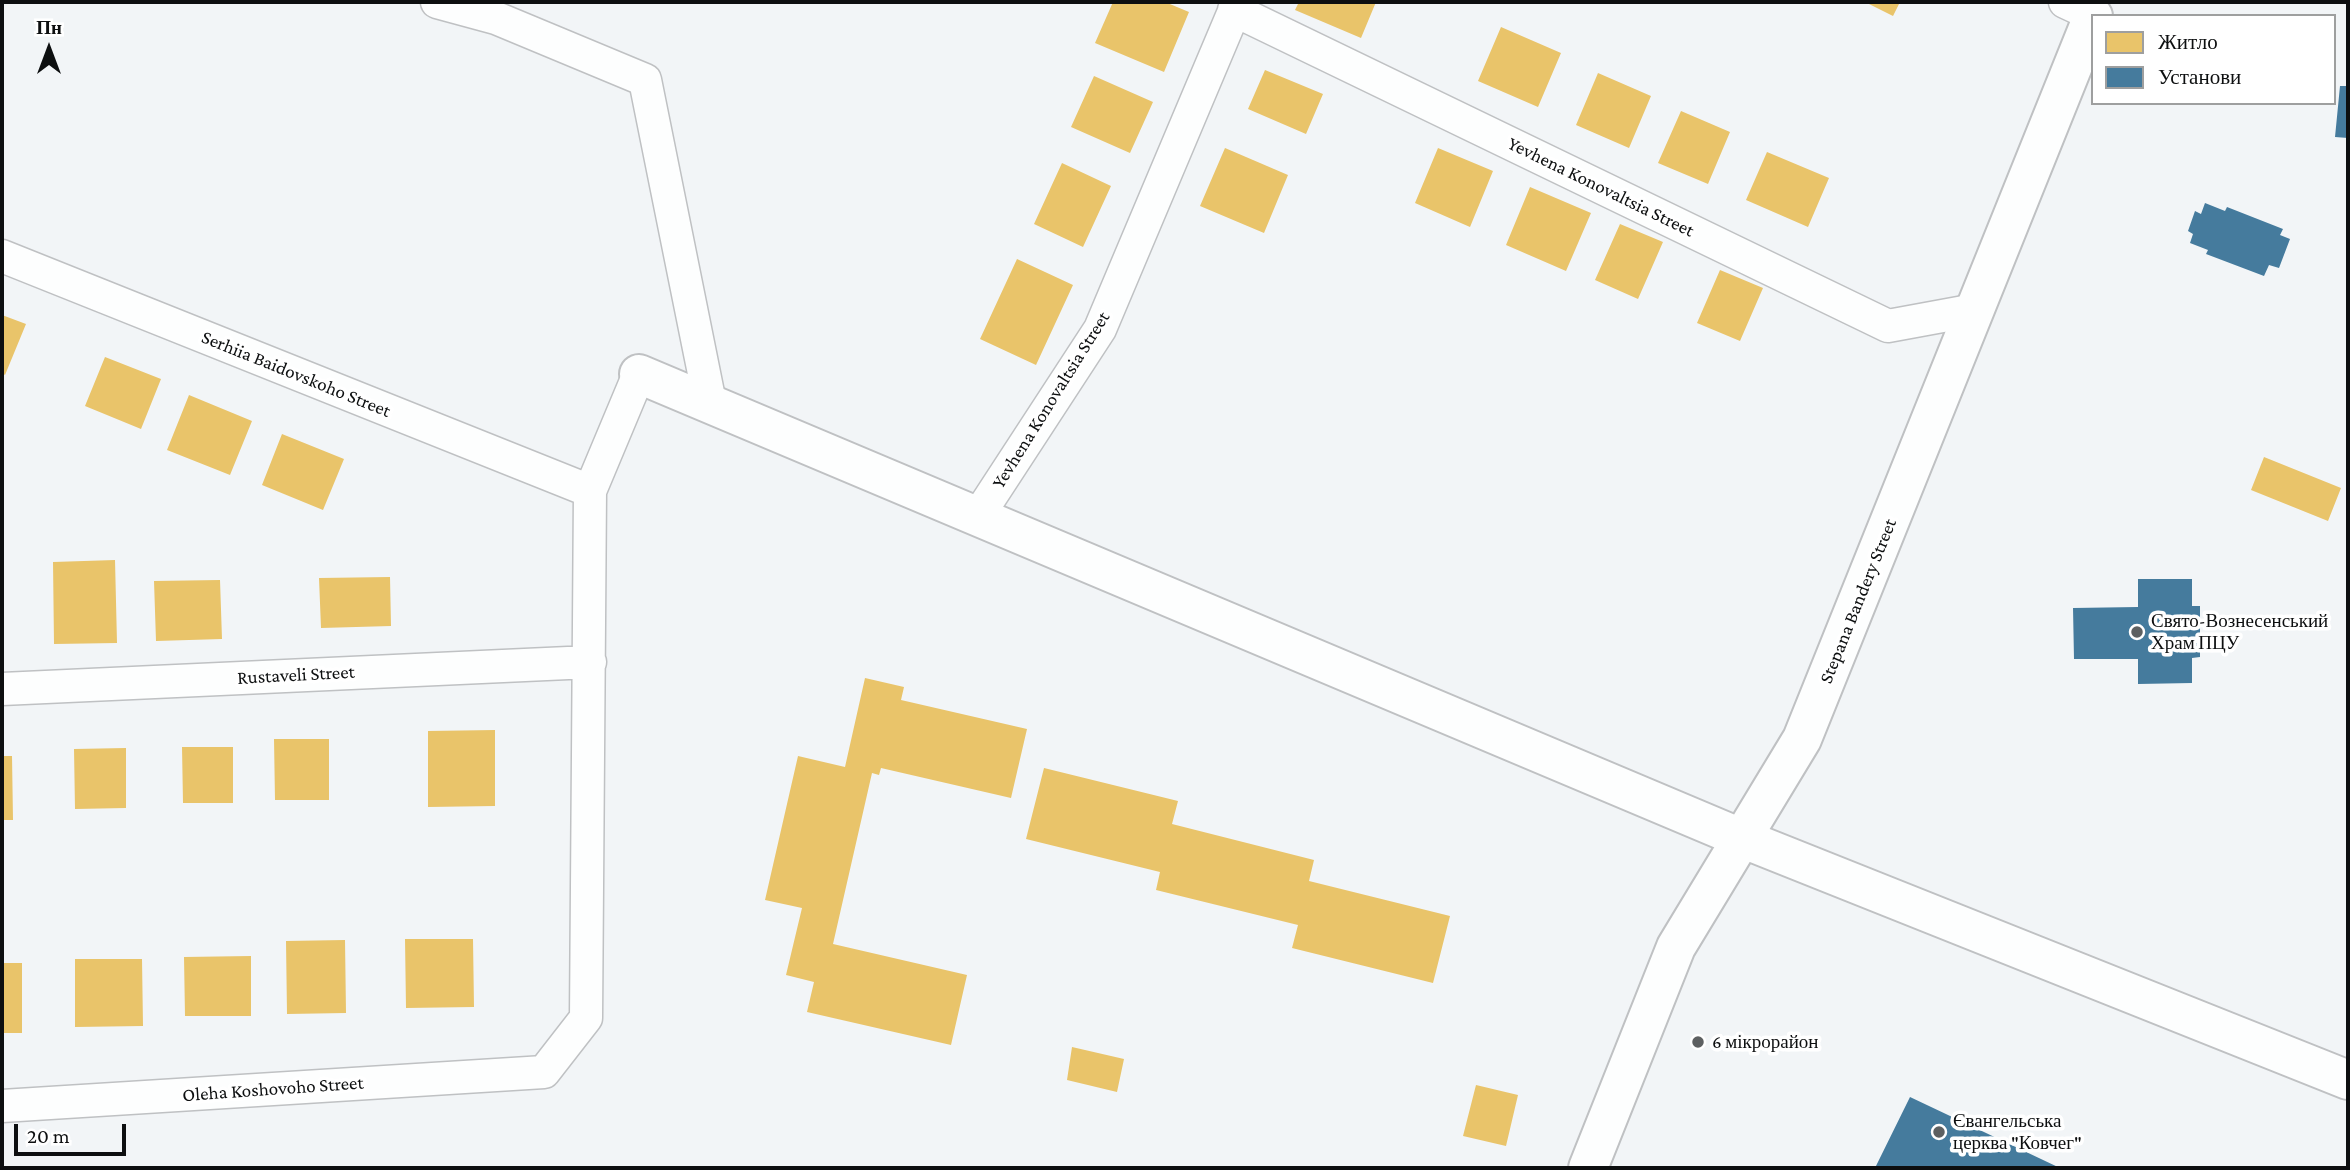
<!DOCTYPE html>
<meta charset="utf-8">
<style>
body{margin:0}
#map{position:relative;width:2350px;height:1170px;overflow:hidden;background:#f2f5f7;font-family:"Crimson Pro",serif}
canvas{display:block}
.frame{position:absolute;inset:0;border:4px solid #0d0f10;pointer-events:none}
.legend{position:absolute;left:2091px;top:14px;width:245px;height:91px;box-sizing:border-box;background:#fff;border:2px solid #9e9f9f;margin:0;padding:9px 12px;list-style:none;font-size:21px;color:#0d0f10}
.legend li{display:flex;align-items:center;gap:14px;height:35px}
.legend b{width:35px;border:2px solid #9e9f9f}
.north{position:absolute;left:14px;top:14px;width:70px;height:70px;-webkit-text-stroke:5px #fff;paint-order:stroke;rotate:0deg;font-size:19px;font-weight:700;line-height:28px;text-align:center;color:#0d0f10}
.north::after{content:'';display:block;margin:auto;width:24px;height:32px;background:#0d0f10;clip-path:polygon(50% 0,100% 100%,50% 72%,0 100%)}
.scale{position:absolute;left:14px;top:1124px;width:112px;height:32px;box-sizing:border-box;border:4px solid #0d0f10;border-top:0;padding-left:9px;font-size:21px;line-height:24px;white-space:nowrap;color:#0d0f10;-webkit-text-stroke:5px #fff;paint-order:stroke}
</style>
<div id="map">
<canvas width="2350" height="1170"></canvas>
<div class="frame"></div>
<ul class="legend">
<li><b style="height:19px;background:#e9c46a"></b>Житло</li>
<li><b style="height:19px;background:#457b9d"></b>Установи</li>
</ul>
<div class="north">Пн</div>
<div class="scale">20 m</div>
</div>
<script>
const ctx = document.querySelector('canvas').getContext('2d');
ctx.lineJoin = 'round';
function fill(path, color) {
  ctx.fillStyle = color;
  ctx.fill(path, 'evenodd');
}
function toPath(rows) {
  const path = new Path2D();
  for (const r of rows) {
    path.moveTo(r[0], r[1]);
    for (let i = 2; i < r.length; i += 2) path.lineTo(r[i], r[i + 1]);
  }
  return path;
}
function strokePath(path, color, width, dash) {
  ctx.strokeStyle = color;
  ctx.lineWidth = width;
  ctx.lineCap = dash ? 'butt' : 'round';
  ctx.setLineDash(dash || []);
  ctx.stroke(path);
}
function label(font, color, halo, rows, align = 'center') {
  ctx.font = font + ' "Crimson Pro",serif';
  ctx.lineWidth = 7;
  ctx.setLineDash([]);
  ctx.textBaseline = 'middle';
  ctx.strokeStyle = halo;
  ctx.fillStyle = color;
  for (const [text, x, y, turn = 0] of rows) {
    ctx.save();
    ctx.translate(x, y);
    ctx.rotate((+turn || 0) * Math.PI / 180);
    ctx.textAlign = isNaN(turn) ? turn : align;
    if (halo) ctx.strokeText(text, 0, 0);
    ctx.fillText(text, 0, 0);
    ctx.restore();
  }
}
const homes = toPath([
 [1113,2,1165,2,1189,12,1164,72,1095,43],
 [1299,2,1376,2,1361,38,1295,10],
 [1865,2,1900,2,1893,16],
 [1501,27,1561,53,1538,107,1478,81],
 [1265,70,1323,94,1306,134,1248,109],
 [1598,73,1651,96,1629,148,1576,125],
 [1094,76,1153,102,1130,153,1071,127],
 [1681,111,1730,132,1708,184,1658,163],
 [1225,148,1288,175,1264,233,1200,206],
 [1438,148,1493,171,1470,227,1415,203],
 [1767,152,1829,178,1808,227,1746,200],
 [1062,163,1111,186,1083,247,1034,224],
 [1530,187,1591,213,1566,271,1506,245],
 [1620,224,1663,242,1638,299,1595,280],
 [1017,259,1073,285,1036,365,980,339],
 [1720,270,1763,288,1740,341,1697,323],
 [2,315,26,324,5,375,2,373],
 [105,357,161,379,141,429,85,406],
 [189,395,252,421,230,475,167,450],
 [282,434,344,459,323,510,262,485],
 [2264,457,2341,488,2328,521,2251,490],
 [115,560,117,643,54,644,53,562],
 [390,577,391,626,321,628,319,578],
 [220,580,222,639,156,641,154,581],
 [865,678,904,687,901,700,1027,729,1011,798,881,768,879,775,872,773,833,944,967,975,951,1045,807,1012,814,982,786,975,802,908,765,900,798,756,845,767],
 [495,730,495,806,428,807,428,731],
 [274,739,329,739,329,800,275,800],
 [182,747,233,747,233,803,183,803],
 [126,748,126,808,75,809,74,749],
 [2,756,12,756,13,820,2,820],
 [1044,768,1178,801,1172,824,1314,860,1309,881,1450,916,1433,983,1292,948,1298,925,1156,890,1160,872,1026,839],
 [405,939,473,939,474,1007,406,1008],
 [345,940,346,1013,287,1014,286,941],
 [251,956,251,1016,185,1016,184,957],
 [75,959,142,959,143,1026,75,1027],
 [2,963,22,963,22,1033,2,1033],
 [1072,1047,1124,1059,1117,1092,1067,1080],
 [1476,1085,1518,1095,1506,1146,1463,1136]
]);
const public = toPath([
 [2340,86,2348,86,2348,138,2335,137],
 [2205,203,2225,211,2227,207,2283,229,2280,235,2290,239,2279,268,2269,265,2264,276,2206,254,2208,250,2190,243,2193,234,2188,231,2195,211,2201,214],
 [2138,579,2192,579,2192,606,2200,606,2200,657,2192,658,2192,683,2138,684,2138,659,2074,659,2073,608,2138,607],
 [1910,1097,2060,1168,1875,1168]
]);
const street = toPath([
 [437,2,496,18,645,80,710,403],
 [2065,2,2093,15],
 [1234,10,1888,326,1975,310],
 [2,256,590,491],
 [978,516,1100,329,1238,2],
 [2,689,590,662],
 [2,1106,544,1072,586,1018,590,491,639,374]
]);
const secondary = toPath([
 [639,374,1741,838,2348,1080],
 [1588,1168,1676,947,1802,739,2093,16]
]);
const markers = [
 [2137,632,7,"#5d6061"],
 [1698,1042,7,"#5d6061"],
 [1939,1132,7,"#5d6061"]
];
const streetNames = [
 ["Yevhena Konovaltsia Street",1601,187,26],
 ["Serhiia Baidovskoho Street",296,374,22],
 ["Yevhena Konovaltsia Street",1051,400,-58],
 ["Stepana Bandery Street",1858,601,-68],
 ["Rustaveli Street",296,675,-3],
 ["Oleha Koshovoho Street",273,1089,-4]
];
const poiNames = [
 ["Свято-Вознесенський",2151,621],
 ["Храм ПЦУ",2151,643],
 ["6 мікрорайон",1712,1042],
 ["Євангельська",1953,1121],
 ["церква \"Ковчег\"",1953,1143]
];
fill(homes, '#e9c46a');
fill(public, '#457b9d');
strokePath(street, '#bfc1c3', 35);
strokePath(secondary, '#bfc1c3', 42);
strokePath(street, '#fdfefe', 32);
strokePath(secondary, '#fdfefe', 38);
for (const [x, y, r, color] of markers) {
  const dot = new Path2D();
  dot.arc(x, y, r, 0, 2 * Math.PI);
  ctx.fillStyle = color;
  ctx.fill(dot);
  strokePath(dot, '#fff', 2.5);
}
label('19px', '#0d0f10', '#fff', streetNames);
label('19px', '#0d0f10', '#fff', poiNames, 'left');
</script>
